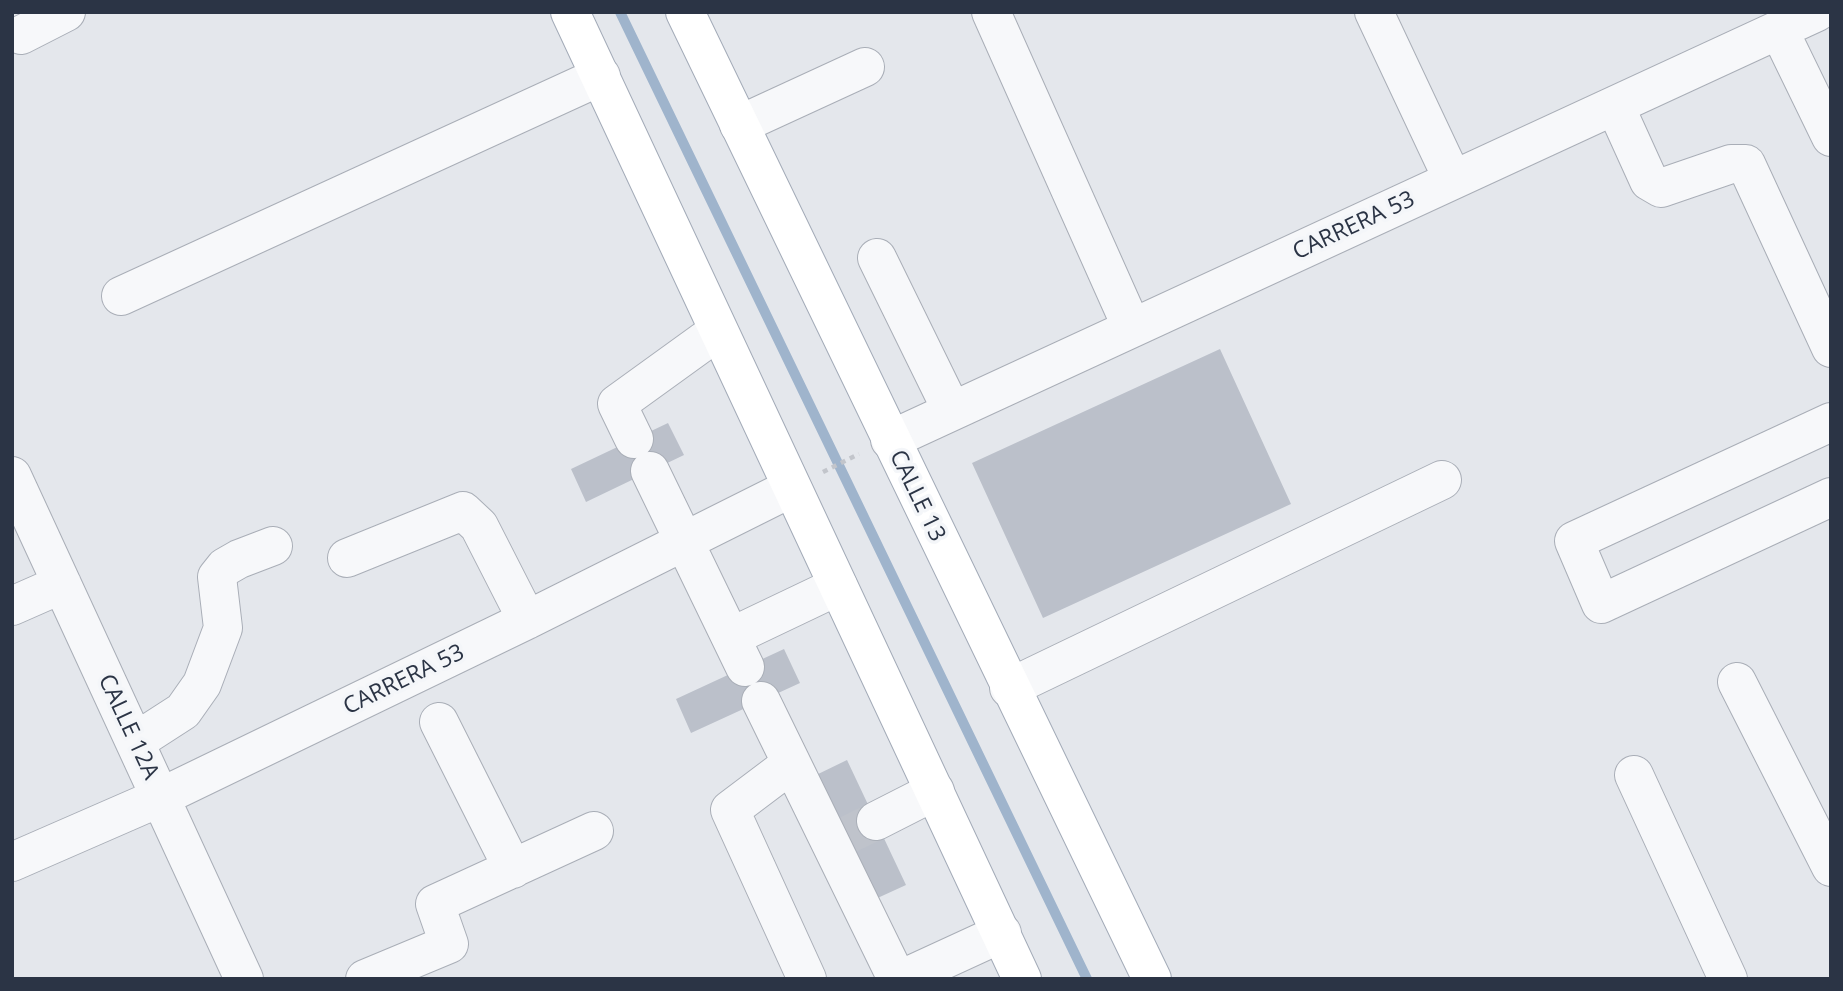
<!DOCTYPE html>
<style>
body{margin:0}
#map{position:relative;width:1843px;height:991px;overflow:hidden;background:#e4e7ec;font-family:"Open Sans",sans-serif}
canvas{display:block}
.frame{position:absolute;inset:0;border:14px solid #2b3445;pointer-events:none}
</style>
<div id="map">
<canvas width="1843" height="991"></canvas>
<div class="frame"></div>
</div>
<script>
const ctx = document.querySelector('canvas').getContext('2d');
ctx.lineJoin = 'round';
function toPath(rows) {
  const path = new Path2D();
  for (const r of rows) {
    path.moveTo(r[0], r[1]);
    for (let i = 2; i < r.length; i += 2) path.lineTo(r[i], r[i + 1]);
  }
  return path;
}
function strokePath(path, color, width, dash) {
  ctx.strokeStyle = color;
  ctx.lineWidth = width;
  ctx.lineCap = dash ? 'butt' : 'round';
  ctx.setLineDash(dash || []);
  ctx.stroke(path);
}
function fill(path, color) {
  ctx.fillStyle = color;
  ctx.fill(path, 'evenodd');
}
function label(font, color, halo, rows, align = 'center') {
  ctx.font = font + ' "Open Sans",sans-serif';
  ctx.lineWidth = 7;
  ctx.setLineDash([]);
  ctx.textBaseline = 'middle';
  ctx.strokeStyle = halo;
  ctx.fillStyle = color;
  for (const [text, x, y, turn = 0] of rows) {
    ctx.save();
    ctx.translate(x, y);
    ctx.rotate((+turn || 0) * Math.PI / 180);
    ctx.textAlign = isNaN(turn) ? turn : align;
    if (halo) ctx.strokeText(text, 0, 0);
    ctx.fillText(text, 0, 0);
    ctx.restore();
  }
}
const stream = toPath([
 [620,12,1087,979]
]);
const building = toPath([
 [1220,349,1291,504,1043,618,972,463],
 [668,423,684,455,586,502,571,469],
 [784,649,800,683,691,733,676,699],
 [847,760,906,885,871,901,812,777]
]);
const minorTunnel = toPath([
 [841,838,876,821]
]);
const path = toPath([
 [823,472,859,454]
]);
const minor = toPath([
 [991,12,1132,328],
 [1374,12,1453,180],
 [1779,30,1831,137],
 [21,35,66,12],
 [1615,106,1649,181,1661,188,1731,164,1746,164,1831,348],
 [739,125,865,67],
 [877,258,952,411],
 [121,296,601,76],
 [1831,422,1574,541,1601,604,1831,497],
 [634,439,617,404,718,331],
 [890,440,1817,12],
 [650,471,745,667],
 [12,476,244,979],
 [347,558,463,511,479,526,527,620],
 [12,606,62,584],
 [731,637,838,586],
 [1737,682,1831,867],
 [1009,688,1442,480],
 [761,701,897,979],
 [439,722,513,869],
 [135,742,183,711,202,684,223,628,217,577,225,567,239,559,273,546],
 [791,764,730,810,807,979],
 [1634,775,1728,979],
 [876,821,935,791],
 [12,862,161,797,527,620,791,488],
 [365,979,449,944,435,904,594,831],
 [902,979,1002,933]
]);
const major = toPath([
 [570,12,1022,979],
 [685,12,1152,979]
]);
const streetNames = [
 ["CARRERA 53",1354,226,-25],
 ["CALLE 13",917,496,64],
 ["CARRERA 53",404,680,-26],
 ["CALLE 12A",128,727,65]
];
strokePath(stream, '#9fb4cc', 10);
fill(building, '#bbc0ca');
strokePath(minorTunnel, '#bfc3cb', 38, [38, 19]);
strokePath(minor, '#a9aeb7', 40);
strokePath(major, '#a3abb8', 40);
strokePath(path, '#c2c5cb', 4.5, [5, 5]);
strokePath(minor, '#f7f8fa', 38);
strokePath(major, '#fff', 38);
label('23px', '#2b3445', '#f4f6f9', streetNames);
</script>
